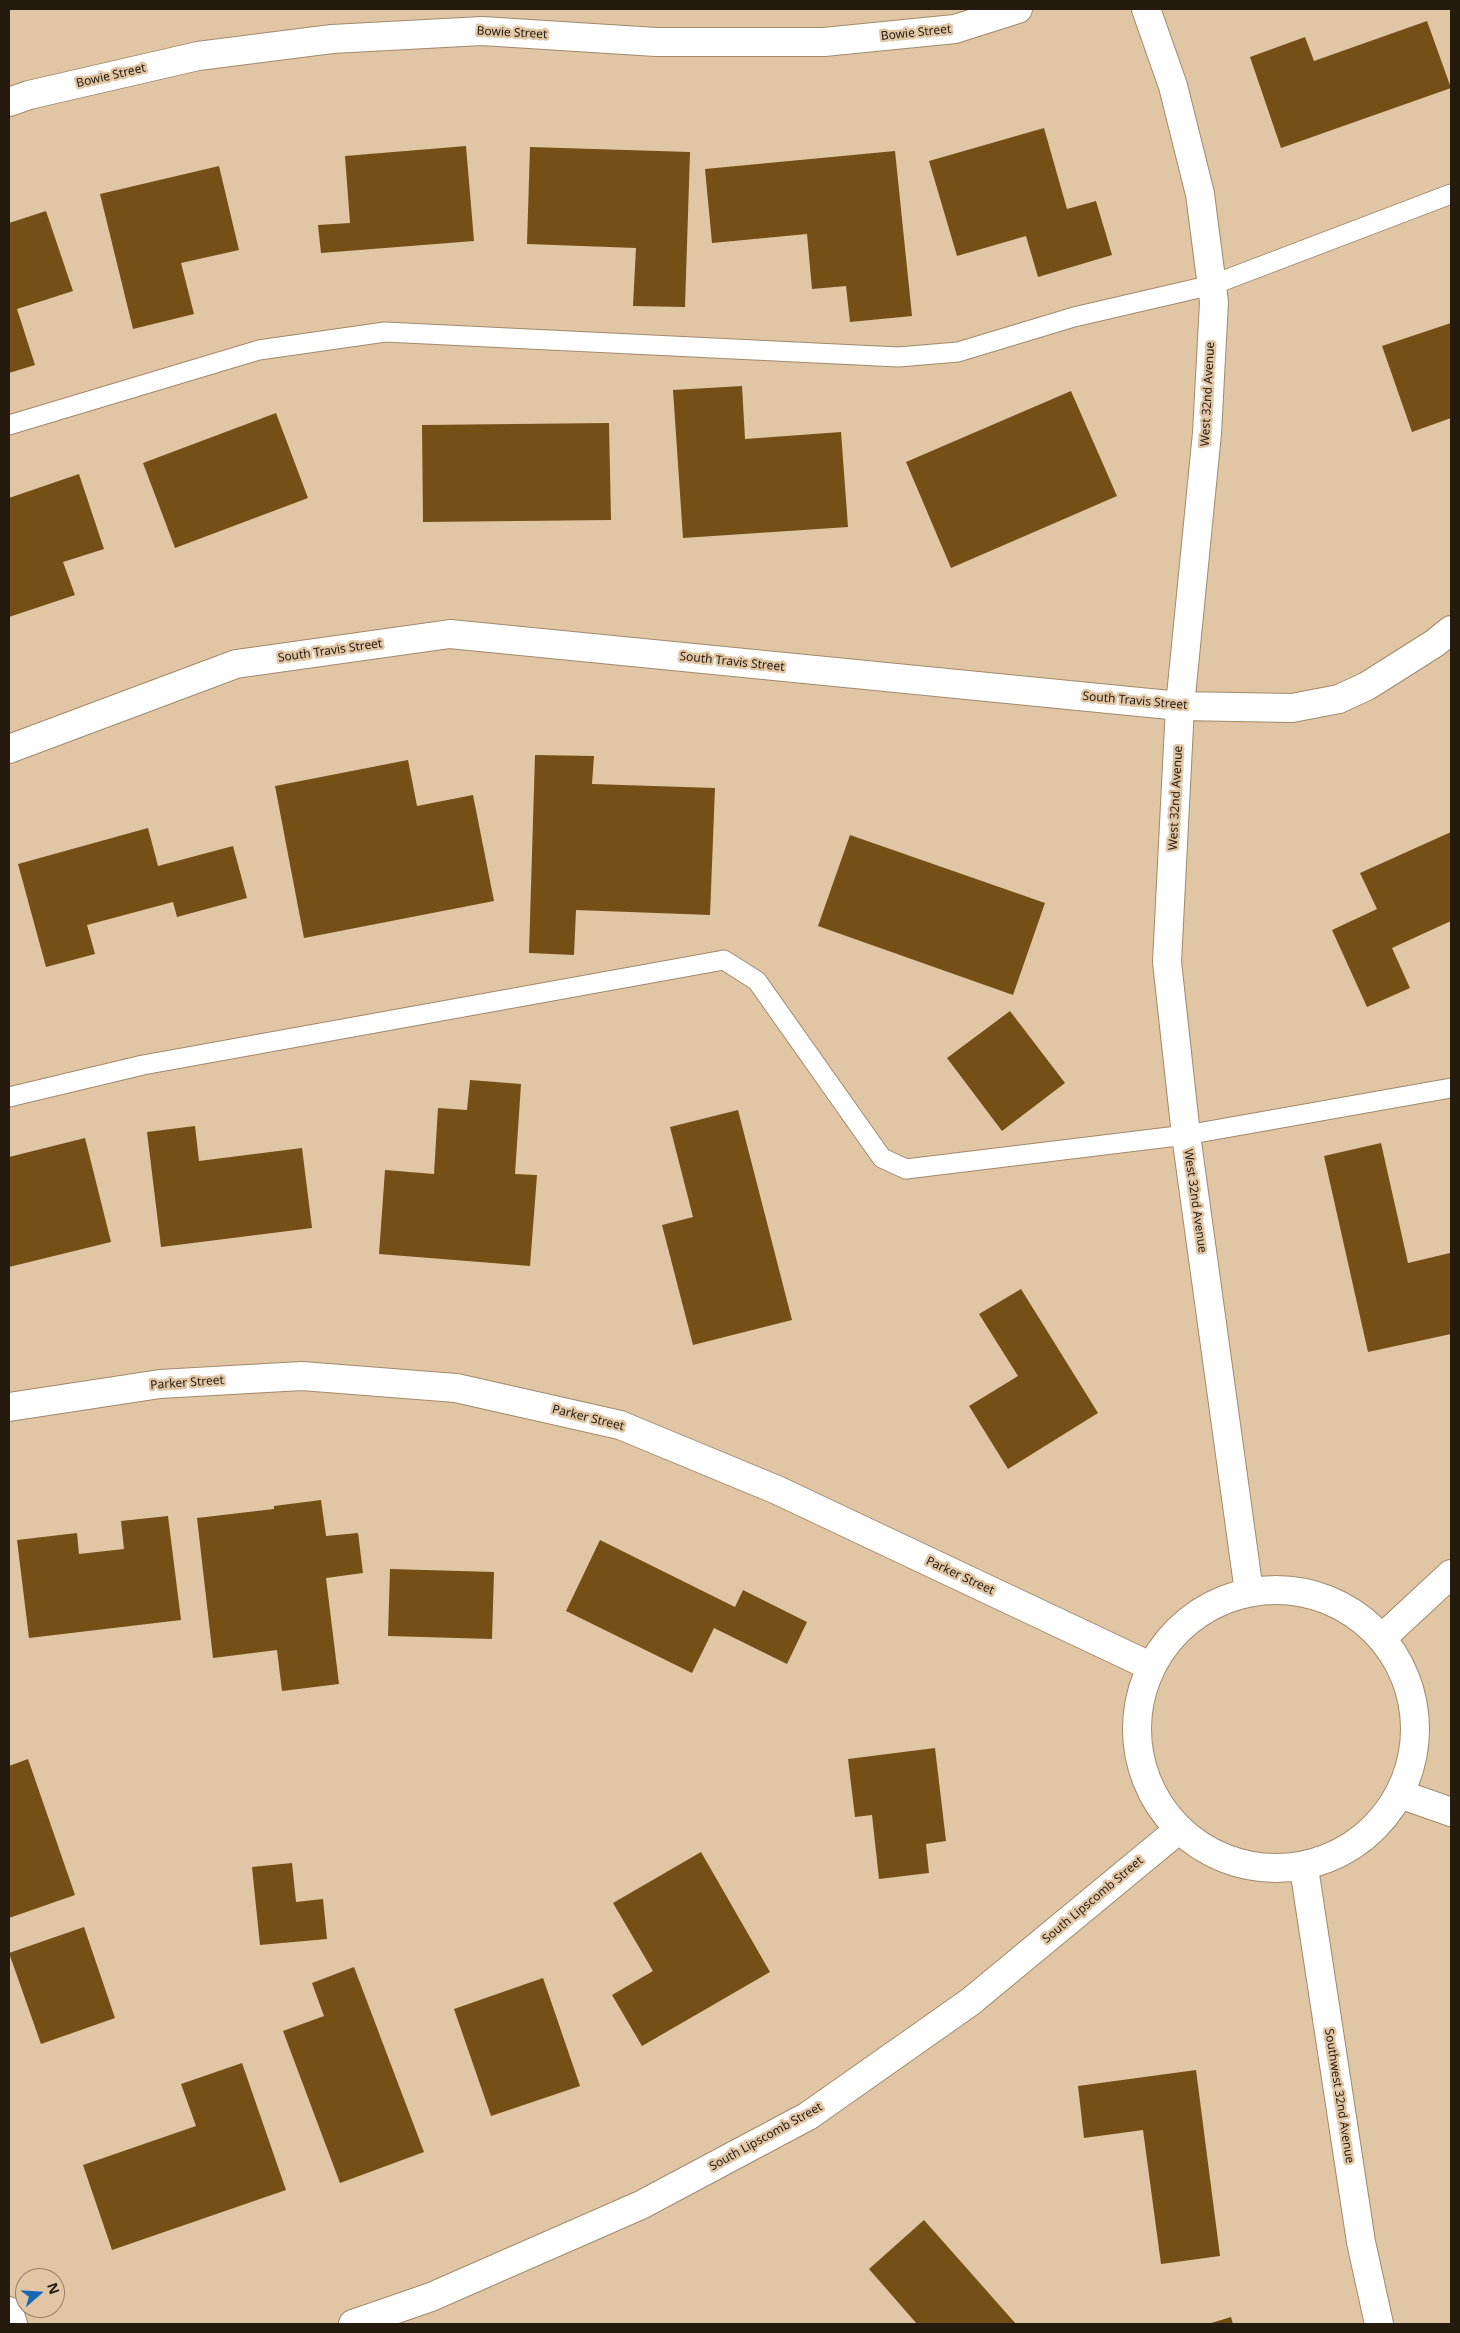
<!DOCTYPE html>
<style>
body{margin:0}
#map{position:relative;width:1460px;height:2333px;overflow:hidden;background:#e1c6a6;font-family:"Noto Sans",sans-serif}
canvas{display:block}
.frame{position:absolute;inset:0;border:10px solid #241a0e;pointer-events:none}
.north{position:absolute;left:15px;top:2268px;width:50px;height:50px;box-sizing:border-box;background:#e1c6a6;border:1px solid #958169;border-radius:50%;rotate:71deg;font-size:14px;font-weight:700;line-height:20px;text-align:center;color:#241a0e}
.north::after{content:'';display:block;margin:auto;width:18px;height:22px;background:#1968b7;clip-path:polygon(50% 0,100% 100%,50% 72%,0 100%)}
</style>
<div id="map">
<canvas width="1460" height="2333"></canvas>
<div class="frame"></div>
<div class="north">N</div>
</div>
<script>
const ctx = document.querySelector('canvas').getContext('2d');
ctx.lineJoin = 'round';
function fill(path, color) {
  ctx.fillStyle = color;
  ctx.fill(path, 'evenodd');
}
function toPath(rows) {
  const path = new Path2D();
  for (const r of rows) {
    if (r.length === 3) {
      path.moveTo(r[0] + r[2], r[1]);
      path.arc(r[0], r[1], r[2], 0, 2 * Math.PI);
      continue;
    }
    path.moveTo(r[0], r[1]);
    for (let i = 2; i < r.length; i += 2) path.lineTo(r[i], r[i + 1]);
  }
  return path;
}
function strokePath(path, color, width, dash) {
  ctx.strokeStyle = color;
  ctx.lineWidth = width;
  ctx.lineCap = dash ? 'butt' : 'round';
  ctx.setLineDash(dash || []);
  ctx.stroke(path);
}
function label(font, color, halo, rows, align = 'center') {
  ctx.font = font + ' "Noto Sans",sans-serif';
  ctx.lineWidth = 5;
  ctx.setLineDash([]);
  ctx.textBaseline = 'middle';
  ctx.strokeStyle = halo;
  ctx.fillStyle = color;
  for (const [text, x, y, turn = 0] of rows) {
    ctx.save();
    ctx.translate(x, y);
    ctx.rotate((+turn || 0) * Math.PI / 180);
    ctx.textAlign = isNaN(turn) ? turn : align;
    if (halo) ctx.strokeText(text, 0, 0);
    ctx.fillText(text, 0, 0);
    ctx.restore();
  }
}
const building = toPath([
 [1427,21,1451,88,1281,148,1250,57,1305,37,1314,61],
 [1044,128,1067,209,1096,201,1112,255,1038,277,1026,236,957,256,929,161],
 [466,146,474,241,321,253,318,225,350,223,345,156],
 [530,147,690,152,685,307,633,306,636,248,527,244],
 [895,151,912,316,850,322,846,286,812,289,807,234,712,243,705,169],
 [219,166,239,250,181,263,194,314,133,329,100,194],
 [46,211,73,291,17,309,35,365,9,373,9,223],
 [1451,323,1451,418,1412,432,1382,346],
 [742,386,745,439,841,432,848,527,683,538,673,390],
 [1071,391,1117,496,951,568,906,462],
 [276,413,308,498,175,548,143,463],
 [609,423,611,520,423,522,422,425],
 [79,474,104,549,63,562,75,595,9,617,9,498],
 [535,755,594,756,592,784,715,788,710,915,576,910,574,955,529,953],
 [408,760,417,806,473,795,494,901,304,938,275,786],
 [148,828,158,866,233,846,247,898,177,917,173,902,87,925,95,954,46,967,18,864],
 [1451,832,1451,921,1392,948,1410,988,1367,1007,1332,930,1377,909,1360,873],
 [850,835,1045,903,1013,995,818,926],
 [1010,1011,1065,1083,1002,1131,947,1058],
 [470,1080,521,1084,515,1174,537,1175,530,1266,379,1254,385,1170,434,1174,438,1108,467,1110],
 [738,1110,792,1320,693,1345,662,1225,693,1217,670,1127],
 [195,1126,199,1161,302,1148,312,1228,161,1247,147,1132],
 [85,1138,111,1242,9,1267,9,1157],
 [1381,1143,1408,1263,1450,1253,1451,1334,1368,1352,1324,1156],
 [1021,1289,1098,1413,1008,1469,969,1406,1018,1376,979,1314],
 [321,1500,326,1536,358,1533,363,1573,326,1578,339,1684,282,1691,277,1650,213,1658,197,1518,274,1509,274,1506],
 [168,1516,181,1620,29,1638,17,1540,77,1533,79,1554,124,1549,121,1521],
 [600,1540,735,1607,743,1590,807,1622,787,1664,714,1628,692,1673,566,1611],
 [390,1569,494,1572,492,1639,388,1636],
 [935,1748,946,1841,926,1844,929,1873,879,1879,872,1815,855,1817,848,1759],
 [28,1759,75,1895,9,1918,9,1766],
 [701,1852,770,1972,642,2046,612,1995,653,1971,613,1903],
 [292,1863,296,1902,323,1899,327,1939,260,1945,252,1867],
 [84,1927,115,2018,41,2044,9,1953],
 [354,1967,424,2152,340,2183,283,2031,324,2016,312,1983],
 [543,1978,580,2086,491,2116,454,2009],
 [242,2063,286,2190,112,2250,83,2165,196,2126,181,2084],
 [1196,2070,1220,2256,1161,2264,1143,2130,1084,2138,1078,2086],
 [924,2220,1016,2324,917,2324,869,2269],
 [1231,2317,1233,2324,1208,2324]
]);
const lane = toPath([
 [9,425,259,350,385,332,898,357,958,352,1074,317,1212,285,1451,194],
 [9,1097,143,1065,724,960,757,981,882,1158,906,1169,1186,1135,1451,1088]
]);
const street = toPath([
 [9,1407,160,1384,302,1376,456,1388,620,1425,777,1490,1150,1666],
 [1382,1638,1451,1574]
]);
const secondary = toPath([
 [1146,9,1173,86,1200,194,1214,302,1207,433,1180,706,1167,962,1186,1135,1249,1592],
 [9,102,29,95,198,56,332,39,482,31,656,42,824,42,955,29,1018,9],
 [9,749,236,664,450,634,1180,706,1292,708,1339,699,1367,686,1435,643,1451,630],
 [1276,1729,139],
 [1400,1794,1451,1812],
 [1304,1868,1361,2242,1379,2324],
 [9,2311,13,2324],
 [353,2324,431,2297,641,2205,808,2116,970,2002,1177,1831]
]);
const streetNames = [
 ["Bowie Street",512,33,3],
 ["Bowie Street",916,33,-6],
 ["Bowie Street",111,76,-13],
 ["West 32nd Avenue",1208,394,-87],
 ["South Travis Street",330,651,-8],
 ["South Travis Street",732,662,6],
 ["South Travis Street",1135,701,5],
 ["West 32nd Avenue",1176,798,-87],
 ["West 32nd Avenue",1195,1201,82],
 ["Parker Street",187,1383,-4],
 ["Parker Street",588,1418,14],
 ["Parker Street",960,1576,25],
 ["South Lipscomb Street",1093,1900,-40],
 ["Southwest 32nd Avenue",1339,2096,81],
 ["South Lipscomb Street",766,2137,-29]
];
fill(building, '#744f16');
strokePath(lane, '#a1896a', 21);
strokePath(street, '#a1896a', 30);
strokePath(secondary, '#a1896a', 30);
strokePath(lane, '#fff', 19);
strokePath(street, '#fff', 28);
strokePath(secondary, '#fff', 28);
label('12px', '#241a0e', '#e1c6a6', streetNames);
</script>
